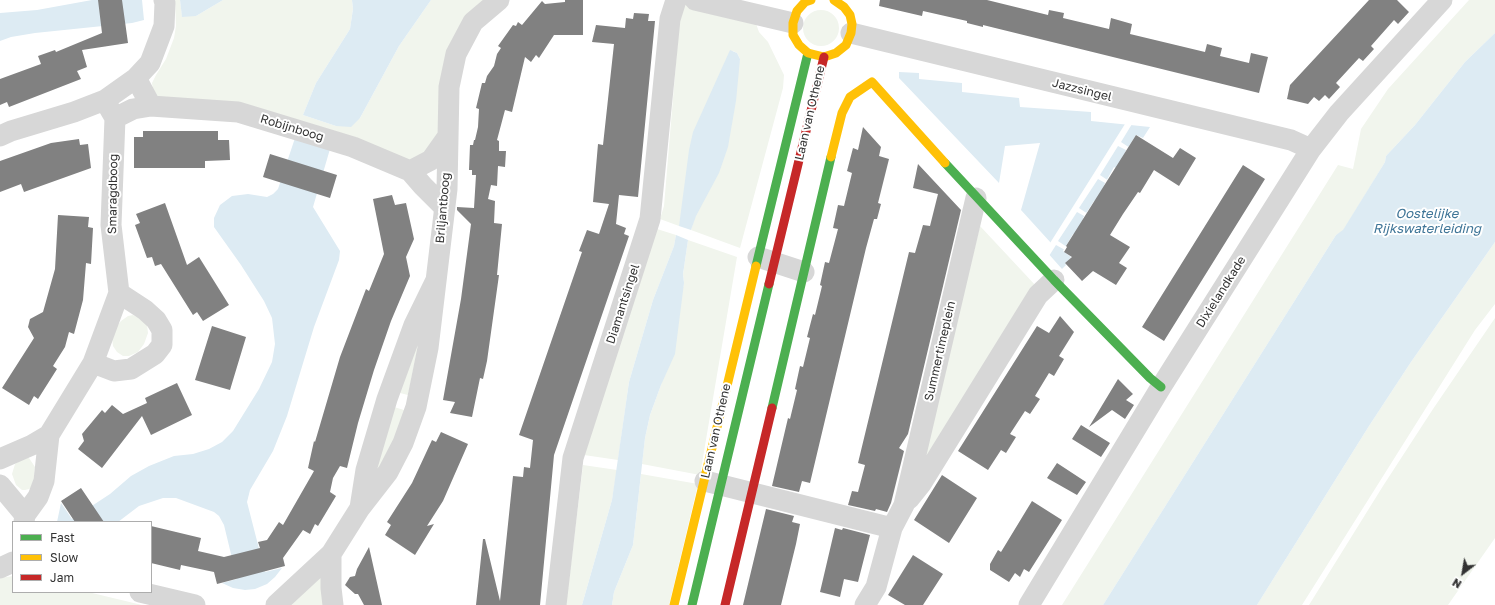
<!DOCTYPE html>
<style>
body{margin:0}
#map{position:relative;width:1495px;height:605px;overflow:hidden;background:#fff;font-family:"Golos Text",sans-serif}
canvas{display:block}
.legend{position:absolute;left:12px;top:521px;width:140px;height:72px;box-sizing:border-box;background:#fff;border:1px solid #adadad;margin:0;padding:5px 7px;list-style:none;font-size:12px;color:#333}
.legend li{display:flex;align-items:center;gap:8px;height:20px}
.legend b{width:20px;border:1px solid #adadad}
.north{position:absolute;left:1443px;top:553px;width:40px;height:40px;-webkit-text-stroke:3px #fff;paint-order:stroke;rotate:211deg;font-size:11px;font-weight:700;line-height:16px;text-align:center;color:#333}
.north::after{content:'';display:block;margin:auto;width:14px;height:18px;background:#333;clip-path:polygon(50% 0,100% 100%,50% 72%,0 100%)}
</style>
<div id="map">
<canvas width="1495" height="605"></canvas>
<ul class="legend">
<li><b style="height:5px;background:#4caf50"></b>Fast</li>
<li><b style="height:5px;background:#ffc107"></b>Slow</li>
<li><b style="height:5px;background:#c62828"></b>Jam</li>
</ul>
<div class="north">N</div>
</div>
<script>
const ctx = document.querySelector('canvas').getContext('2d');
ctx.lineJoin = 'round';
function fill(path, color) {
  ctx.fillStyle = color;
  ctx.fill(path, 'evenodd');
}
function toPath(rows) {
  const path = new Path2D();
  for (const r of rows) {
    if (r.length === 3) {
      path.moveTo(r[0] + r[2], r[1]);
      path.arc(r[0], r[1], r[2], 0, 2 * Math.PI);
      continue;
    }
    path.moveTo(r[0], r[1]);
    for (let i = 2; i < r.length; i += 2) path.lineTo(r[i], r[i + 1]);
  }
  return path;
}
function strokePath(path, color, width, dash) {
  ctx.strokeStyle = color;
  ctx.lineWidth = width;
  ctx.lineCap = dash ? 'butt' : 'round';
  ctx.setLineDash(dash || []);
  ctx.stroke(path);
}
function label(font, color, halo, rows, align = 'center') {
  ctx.font = font + ' "Golos Text",sans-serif';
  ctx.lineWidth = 4;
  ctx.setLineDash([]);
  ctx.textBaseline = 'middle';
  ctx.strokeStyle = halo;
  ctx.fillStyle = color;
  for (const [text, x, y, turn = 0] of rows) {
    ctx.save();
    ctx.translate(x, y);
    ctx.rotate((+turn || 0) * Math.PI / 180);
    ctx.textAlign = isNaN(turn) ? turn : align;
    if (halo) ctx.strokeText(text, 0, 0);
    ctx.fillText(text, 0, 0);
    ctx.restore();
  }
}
const green = toPath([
 [175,0,180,0,182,16,196,16,223,0,352,0,353,9,350,29,316,83,303,115,336,126,360,118,399,46,431,0,489,0,473,16,436,147,416,160,399,160,158,99,153,91,152,83,156,75,166,59,174,38,176,26],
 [1469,0,1495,0,1495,33,1465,62,1415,125,1386,156,1385,162,1343,231,1336,235,1103,605,1062,605,1338,165,1353,169,1361,129,1388,89],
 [681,3,755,21,759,32,768,42,784,75,783,88,740,248,691,230,740,59,737,53,733,51,730,51,728,57,679,226,660,219,664,206],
 [821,28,18],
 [980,226,1037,287,923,461],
 [657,229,676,235,674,246,653,300,629,382,618,460,584,455],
 [688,240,737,257,700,475,642,464,645,438,650,415,661,385,684,283,683,274],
 [1495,242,1495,304,1475,330,1302,605,1257,605,1369,426,1411,362],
 [425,312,408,395,400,393],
 [133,315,140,318,147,324,148,333,144,344,138,352,129,356,123,356,117,352,113,346,112,337,116,327,121,321,128,316],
 [1495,318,1495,538,1448,605,1309,605,1383,486,1433,409],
 [394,407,404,410,407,413,379,469,376,467],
 [26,457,29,458,35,467,33,488,25,490,22,490,16,485,12,474,15,464],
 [583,465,617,470,612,500,582,605,566,605],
 [641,474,698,484,669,605,612,605,614,592,633,545],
 [319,571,328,605,284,605],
 [13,576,13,592,88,592,142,605,0,605,0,578]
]);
const water = toPath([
 [92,0,142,0,144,20,132,23,35,33,11,37,0,41,0,13,37,10],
 [180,0,223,0,196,16,182,17],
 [352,0,431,0,399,46,360,118,351,127,336,126,303,115,316,83,350,29,353,9],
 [1495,33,1495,242,1411,362,1369,426,1257,605,1103,605,1336,235,1343,230,1385,162,1386,156,1415,125,1465,62],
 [730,50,737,53,740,59,736,101,728,147,719,173,696,216,691,230,679,226,689,150,693,132],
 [899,72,919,73,919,79,962,83,962,92,1019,98,1020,107,1091,112,1091,121,1150,127,1143,138,1136,135,1125,152,1131,156,1122,171,1114,167,1104,185,1110,189,1101,205,1094,201,1083,218,1089,223,1080,238,1073,234,1063,251,1071,257,1067,263,1065,263,1066,265,1062,269,1046,251,1051,243,1021,210,1040,143,1005,146,999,183,899,78],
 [295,138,330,149,313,207,340,251,339,260,314,327,287,416,273,451,250,490,247,502,265,572,282,568,275,577,267,584,255,589,245,590,233,588,222,583,237,579,224,525,219,516,214,512,176,498,163,498,139,506,118,522,57,522,61,503,72,519,110,494,131,476,149,466,174,456,193,454,209,449,222,442,233,431,259,389,272,362,275,344,272,318,264,301,241,265,214,227,214,218,220,205,232,196,248,194,267,197,273,194,278,189],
 [676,235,688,240,683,274,684,283,675,354,661,385,650,415,645,438,633,545,614,592,612,605,582,605,612,500,629,382,653,300,674,246]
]);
const pier = toPath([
 [1125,124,1132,124,1121,142,1130,148,1128,151,1118,146,1100,175,1109,181,1107,184,1098,179,1079,208,1088,214,1086,217,1077,212,1058,241,1067,247,1065,250,1056,245,1049,256,1045,251]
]);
const building = toPath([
 [98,0,122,0,128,43,82,50,87,67,77,71,81,79,9,107,7,102,0,105,0,79,41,64,38,56,55,50,56,52,102,33],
 [565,0,583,0,583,35,554,35,539,58,536,55,531,62,525,57,512,112,505,110,497,140,499,141,499,151,506,151,505,167,498,166,497,186,491,185,488,199,495,201,494,223,502,224,497,275,499,275,487,361,483,379,480,378,472,417,450,413,455,402,443,400,461,299,471,224,457,210,457,207,474,208,476,175,472,175,472,170,469,170,470,145,473,145,474,140,475,140,478,127,479,109,476,108,482,83,485,83,487,76,494,66,497,54,501,48,498,46,513,25,516,26,518,22,522,25,542,1,545,4,565,2],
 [880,0,987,0,1048,15,1049,10,1064,13,1063,18,1109,29,1111,18,1132,24,1130,34,1205,52,1207,44,1222,48,1220,56,1249,63,1251,53,1268,57,1259,93,983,25,983,27,967,23,967,21,923,11,922,16,879,6],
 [1369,0,1397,0,1409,12,1398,24,1394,20,1371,46,1374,49,1363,61,1359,58,1336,83,1340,87,1329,99,1325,95,1319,101,1314,97,1308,104,1287,99,1290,85],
 [634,13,649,14,648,21,655,21,638,197,619,195,616,224,626,228,624,234,629,236,554,455,540,605,476,605,483,539,485,539,500,601,513,476,523,477,524,467,530,468,533,440,519,435,582,252,579,251,587,230,599,234,609,204,593,202,598,144,603,145,614,44,592,42,596,25,625,28,626,18,633,19],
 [863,127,881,147,879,156,889,159,878,203,881,204,877,219,874,219,866,248,810,483,802,481,799,492,772,486,788,418,790,419,797,390,795,389,800,366,803,367,810,338,807,337,813,314,815,315,822,286,820,285,825,262,829,263,838,229,833,228,838,205,844,206,852,173,847,171,853,148,858,150],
 [143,131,218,131,218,140,229,140,230,160,205,161,205,168,134,168,134,137,143,137],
 [1136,135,1173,158,1180,148,1196,158,1179,186,1154,170,1140,193,1138,192,1123,214,1110,235,1130,247,1119,263,1127,268,1116,285,1093,271,1082,281,1065,263,1072,257,1064,252,1067,247,1066,246],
 [79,139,80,145,88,144,91,168,24,192,21,184,0,192,0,161,51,143],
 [270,154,337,175,330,198,263,177],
 [918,164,961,210,908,434,899,448,904,451,891,503,887,512,876,509,875,511,848,505,852,491,858,492,865,465,858,463,909,252,915,253,923,225,930,226,938,194,913,188],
 [1243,165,1265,179,1164,341,1142,327],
 [392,195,395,205,406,203,414,239,406,257,410,276,391,321,374,370,358,423,347,468,340,466,333,478,330,492,336,496,318,526,315,524,310,534,303,530,283,558,285,566,217,584,214,572,181,565,180,570,151,563,151,526,201,538,198,551,224,557,260,548,258,542,267,540,279,522,283,525,314,471,308,468,314,441,315,442,340,357,366,289,369,291,384,254,373,199],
 [165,203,187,265,199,257,229,305,203,321,197,312,193,315,161,264,155,266,152,257,147,258,135,225,140,223,136,214],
 [58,215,89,217,88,227,93,228,91,264,86,263,83,300,74,334,69,332,65,347,53,366,57,369,38,399,34,396,29,405,2,388,34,338,28,327,30,319,43,312,55,269],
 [1060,316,1074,332,1059,356,1064,359,1054,376,1049,373,1035,396,1040,399,1030,414,1025,411,1010,434,1016,437,1006,453,1001,450,988,470,958,451,1037,326,1049,333],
 [212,326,246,337,230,390,195,380],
 [1118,379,1133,394,1126,400,1134,405,1125,419,1112,410,1089,427],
 [177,383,192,415,151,435,142,416,102,468,78,449,84,441,82,434,102,410,105,413,112,405,123,414,147,403,145,398],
 [1081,425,1110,443,1101,457,1072,439],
 [441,432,468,444,443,501,427,526,434,524,415,555,385,535,391,525,387,522,412,483,432,440,436,442],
 [1057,463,1086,482,1077,495,1047,478],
 [942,475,977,498,949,543,914,520],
 [81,488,104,522,75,522,61,501],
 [1032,501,1062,520,1029,572,1024,569,1020,577,1015,573,1009,582,990,570,990,564,998,550,1001,552],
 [766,509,794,516,792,522,800,524,796,544,781,605,743,605],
 [835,528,842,530,843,528,870,535,858,582,844,579,840,597,820,592],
 [369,547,382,605,364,605,358,594,355,594,345,585,350,577,355,576,357,569],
 [913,555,943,574,923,605,905,605,888,595]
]);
const street = toPath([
 [695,0,793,23],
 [851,33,1291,140,1311,149],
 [136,78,151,106,238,112,353,147,410,171,423,186,444,207],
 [108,106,115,118,133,109,151,106],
 [0,136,11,131,74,112,105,100,136,78,150,63,164,26,165,3,164,0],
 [410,171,431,160,448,136],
 [758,257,804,272],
 [436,280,414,325,387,399,366,470,360,508,388,472,403,443,416,407,428,348,447,189,449,87,456,54,473,22,499,0],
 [93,363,114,371,131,369,155,354,162,345,162,330,156,320,145,310,119,293],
 [0,459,32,445,49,435,93,363,119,293,111,225,115,118],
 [705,481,892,528],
 [0,485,25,515,24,522],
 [909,499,921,484,1038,295,1054,280],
 [25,515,38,497,44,481,49,435],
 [331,554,331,588,333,605],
 [0,568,13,562],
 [140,592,195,605],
 [276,605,331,554,360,508],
 [556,605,573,458,650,219,670,19,676,0],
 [865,605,876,587,892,528,904,505,976,198],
 [1029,605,1161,387,1311,149,1339,113,1442,0]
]);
const fast = toPath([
 [945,163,1054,280,1150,378,1161,387],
 [756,266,808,53],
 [772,408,831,157],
 [692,605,769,284]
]);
const slow = toPath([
 [811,0,805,2,797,11,793,23,793,35,799,45,808,53,824,57,836,53,846,45,851,33,852,24,850,15,844,7,834,0],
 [831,157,842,113,850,97,872,82,945,163],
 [674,605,756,266]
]);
const jam = toPath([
 [769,284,824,57],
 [725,605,772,408]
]);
const streetNames = [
 ["Jazzsingel",1082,90,14],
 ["Laan van Othene",810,113,-77],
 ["Robijnboog",292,128,17],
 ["Smaragdboog",113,194,-89],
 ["Briljantboog",443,208,-85],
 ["Dixielandkade",1221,292,-58],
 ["Diamantsingel",623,304,-72],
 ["Summertimeplein",940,351,-77],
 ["Laan van Othene",716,431,-77]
];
const waterNames = [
 ["Oostelijke",1427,214],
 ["Rijkswaterleiding",1427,229]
];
fill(green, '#f1f5ed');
fill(water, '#ddebf3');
fill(pier, '#fff');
fill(building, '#818181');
strokePath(street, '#d7d7d7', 21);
strokePath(fast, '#4caf50', 9);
strokePath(slow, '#ffc107', 9);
strokePath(jam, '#c62828', 9);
label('12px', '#333', '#fff', streetNames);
label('italic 13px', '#3f7597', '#fff', waterNames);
</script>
